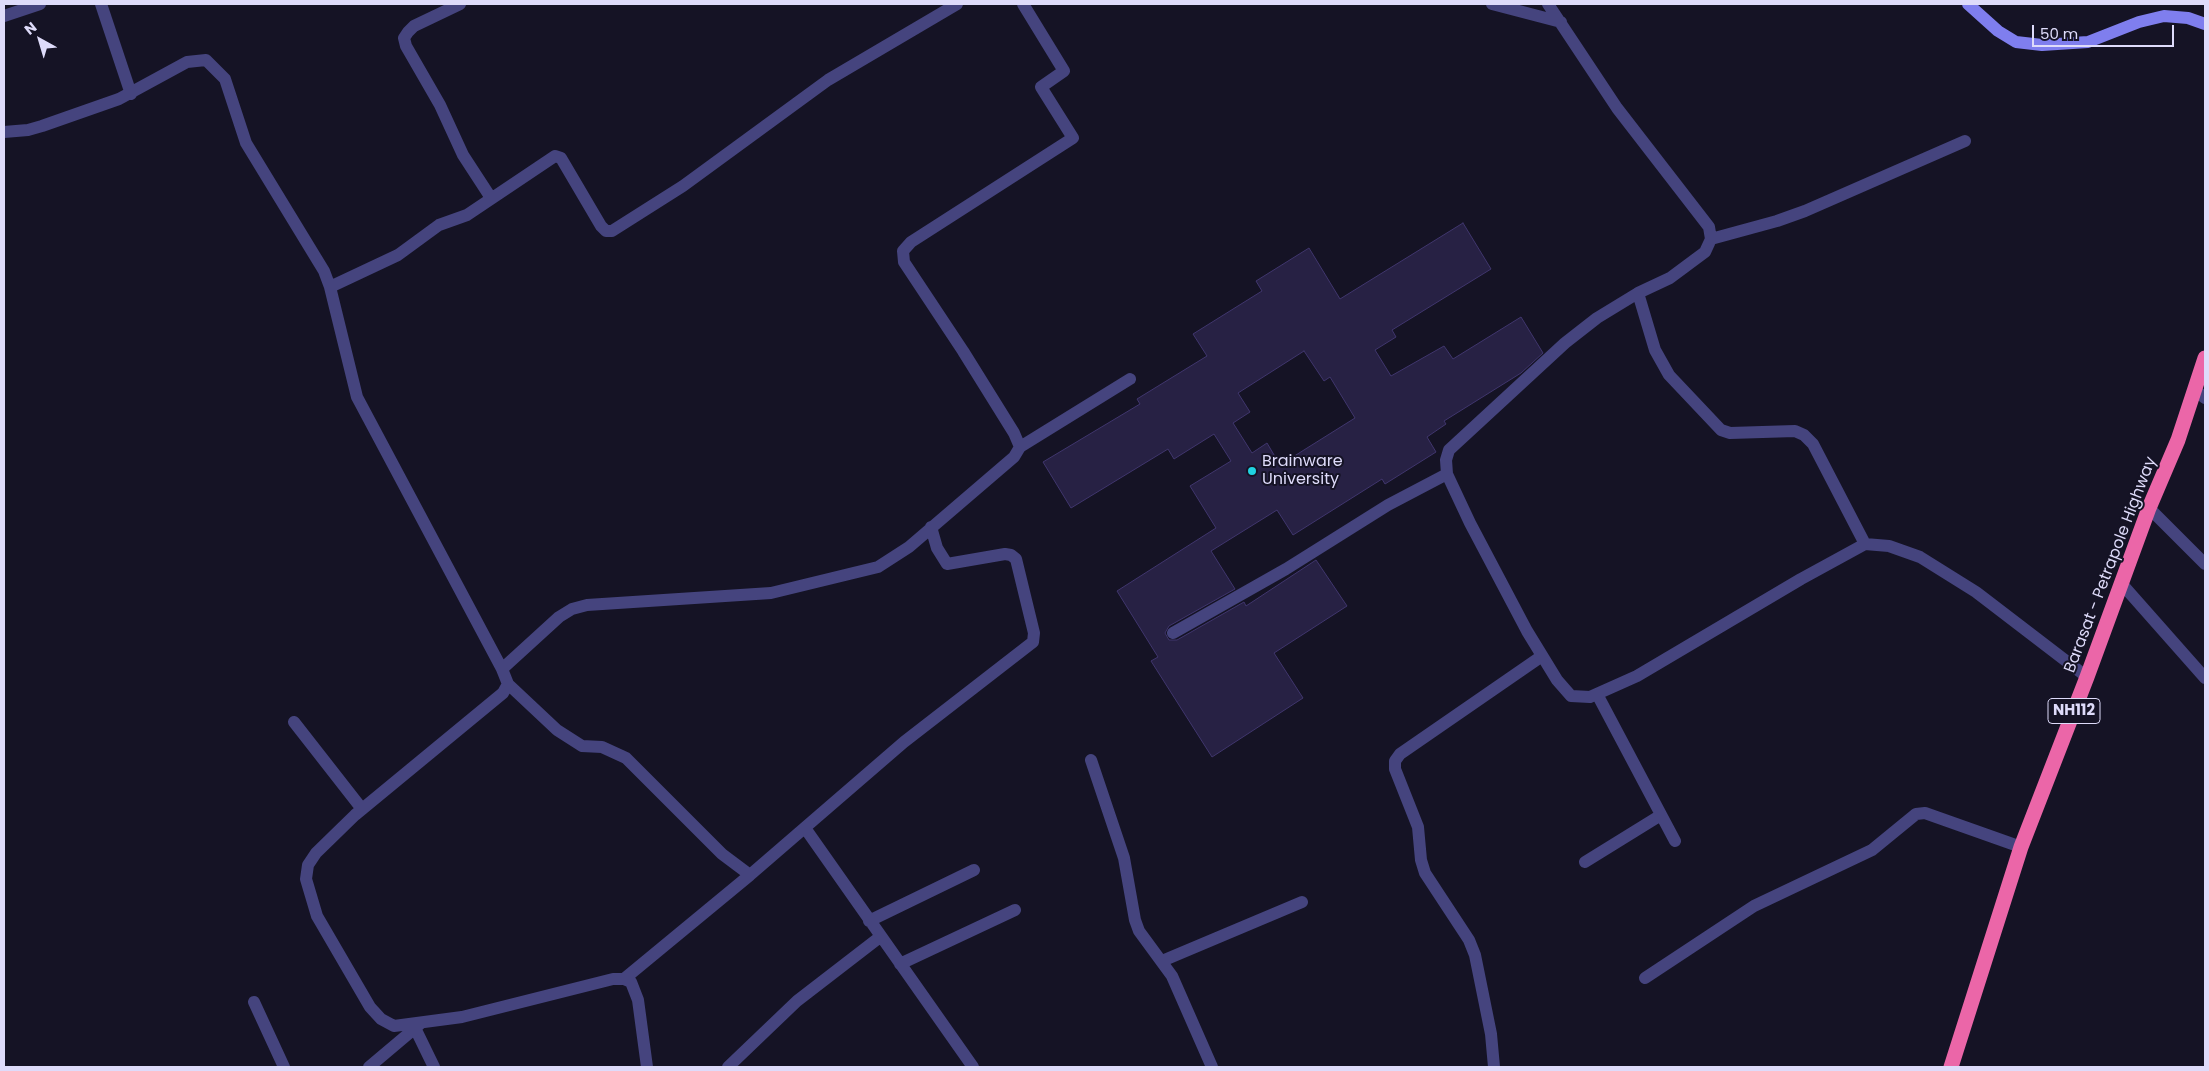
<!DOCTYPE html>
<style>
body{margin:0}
#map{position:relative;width:2209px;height:1071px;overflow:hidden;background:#151325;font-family:Poppins,sans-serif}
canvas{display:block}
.frame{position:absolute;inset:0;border:5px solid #dedbfa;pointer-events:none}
.north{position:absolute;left:15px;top:15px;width:50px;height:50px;-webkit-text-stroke:4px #151325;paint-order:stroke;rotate:321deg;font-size:14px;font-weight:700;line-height:20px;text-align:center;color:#dedbfa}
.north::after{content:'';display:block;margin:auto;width:18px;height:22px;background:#dedbfa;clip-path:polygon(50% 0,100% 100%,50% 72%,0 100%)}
.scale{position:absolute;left:2032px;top:25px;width:142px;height:22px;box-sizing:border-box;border:2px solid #dedbfa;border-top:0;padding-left:6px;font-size:15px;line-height:18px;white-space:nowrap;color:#dedbfa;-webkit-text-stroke:4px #151325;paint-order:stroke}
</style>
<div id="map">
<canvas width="2209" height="1071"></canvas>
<div class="frame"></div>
<div class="north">N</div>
<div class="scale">50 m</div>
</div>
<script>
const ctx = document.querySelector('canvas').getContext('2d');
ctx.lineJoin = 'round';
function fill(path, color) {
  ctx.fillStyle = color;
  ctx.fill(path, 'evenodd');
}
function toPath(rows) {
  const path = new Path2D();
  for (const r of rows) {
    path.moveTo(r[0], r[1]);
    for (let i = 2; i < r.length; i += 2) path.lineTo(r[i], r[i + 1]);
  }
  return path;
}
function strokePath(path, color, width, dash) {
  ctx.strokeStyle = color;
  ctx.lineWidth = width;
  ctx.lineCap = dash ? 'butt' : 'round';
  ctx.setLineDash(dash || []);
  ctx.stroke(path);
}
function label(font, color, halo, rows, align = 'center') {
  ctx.font = font + ' Poppins,sans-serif';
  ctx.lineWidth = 4;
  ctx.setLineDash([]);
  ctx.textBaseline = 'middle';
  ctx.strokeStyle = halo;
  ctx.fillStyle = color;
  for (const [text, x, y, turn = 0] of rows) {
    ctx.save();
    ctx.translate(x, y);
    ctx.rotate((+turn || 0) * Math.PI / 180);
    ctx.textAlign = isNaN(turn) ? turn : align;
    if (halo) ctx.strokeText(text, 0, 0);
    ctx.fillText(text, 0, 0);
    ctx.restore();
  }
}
const building = toPath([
 [1463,223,1491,269,1392,330,1396,337,1375,350,1391,376,1444,346,1453,359,1521,317,1543,353,1521,373,1444,421,1446,424,1427,437,1436,452,1385,484,1382,479,1293,535,1277,510,1211,551,1235,589,1169,626,1165,633,1169,640,1177,640,1244,602,1246,606,1316,560,1347,606,1274,653,1303,698,1212,757,1151,661,1158,657,1117,591,1216,528,1190,486,1231,461,1214,434,1174,459,1168,449,1071,508,1043,462,1140,404,1137,399,1207,356,1193,334,1262,291,1256,281,1309,248,1340,299,1463,223],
 [1304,351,1324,381,1330,377,1355,418,1280,465,1267,443,1252,453,1233,423,1250,412,1238,393,1304,351]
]);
const street = toPath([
 [101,4,131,94],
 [460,4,414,26,408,32,404,38,406,46,440,105,463,155,491,198],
 [1492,4,1561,22],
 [1548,4,1617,108,1709,227,1711,239,1705,252,1670,278,1638,293,1597,318,1565,343,1449,450,1446,460,1447,474,1470,523,1527,631,1557,680,1571,696,1590,697,1637,676,1801,579,1865,544,1889,546,1920,557,1976,592,2087,677],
 [4,16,40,4],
 [4,132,28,130,42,126,119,99,187,62,206,60,225,79,246,143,324,271,330,287,357,397,502,669,508,684,503,693,355,815,316,853,308,865,306,879,317,916,370,1007,381,1019,394,1026,462,1017,613,979,624,979,631,982,638,1000,647,1067],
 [1711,239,1777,221,1805,211,1965,141],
 [330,287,398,255,439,225,467,215,555,156,561,158,601,226,606,231,612,231,683,186,828,80,957,4],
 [1638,293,1655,350,1669,375,1721,430,1730,433,1795,431,1804,435,1813,444,1865,544],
 [2195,390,2205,398],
 [1020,447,1130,379],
 [2149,508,2205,564],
 [2121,583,2205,678],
 [1173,633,1286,569,1388,505,1447,474],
 [502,669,559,617,572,609,587,605,771,593,878,567,909,547,1014,457,1020,447,1014,433,963,351,904,262,903,251,911,242,1073,138,1041,87,1064,71,1023,4],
 [508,684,557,730,582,746,602,747,626,758,722,854,750,875],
 [1597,694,1675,841],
 [294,722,362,809],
 [1091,760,1124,858,1135,920,1139,931,1172,976,1212,1067],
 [805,828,973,1067],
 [1585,862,1661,815],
 [869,921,974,870],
 [1162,961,1302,902],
 [900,964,1015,910],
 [1645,978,1754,906,1872,850,1916,814,1925,813,2021,847],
 [624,979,750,875,904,742,1033,642,1034,633,1016,559,1011,555,1005,554,947,564,937,548,931,527],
 [254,1002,284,1067],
 [415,1028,434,1067],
 [369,1067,420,1024],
 [728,1067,797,1001,880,937],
 [1494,1067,1491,1034,1475,955,1469,940,1425,873,1421,860,1418,827,1395,769,1395,761,1400,754,1542,656]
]);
const secondary = toPath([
 [1968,4,1998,31,2016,42,2042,45,2088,42,2139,22,2164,16,2188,18,2205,24]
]);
const highway = toPath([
 [1951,1067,2021,847,2087,677,2149,508,2178,440,2205,358]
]);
const markers = [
 [1252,471,5,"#20d2e2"]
];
const shields = [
 [2074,711,52]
];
const shieldNames = [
 ["NH112",2074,711]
];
const poiNames = [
 ["Brainware",1262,462],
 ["University",1262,480]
];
const streetNames = [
 ["Barasat - Petrapole Highway",2111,565,-69]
];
fill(building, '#272144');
strokePath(building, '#40366d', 1);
strokePath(street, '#45447e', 12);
strokePath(secondary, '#7f7eee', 12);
strokePath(highway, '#eb66a8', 15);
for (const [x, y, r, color] of markers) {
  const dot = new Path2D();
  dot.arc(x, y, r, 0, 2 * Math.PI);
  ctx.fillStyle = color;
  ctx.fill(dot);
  strokePath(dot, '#151325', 2);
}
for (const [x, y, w] of shields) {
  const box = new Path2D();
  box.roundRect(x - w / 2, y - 12.5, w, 25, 4);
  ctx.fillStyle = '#151325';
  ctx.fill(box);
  strokePath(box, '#dedbfa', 1);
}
label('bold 15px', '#dedbfa', null, shieldNames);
label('16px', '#dedbfa', '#151325', poiNames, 'left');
label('16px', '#dedbfa', '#151325', streetNames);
</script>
